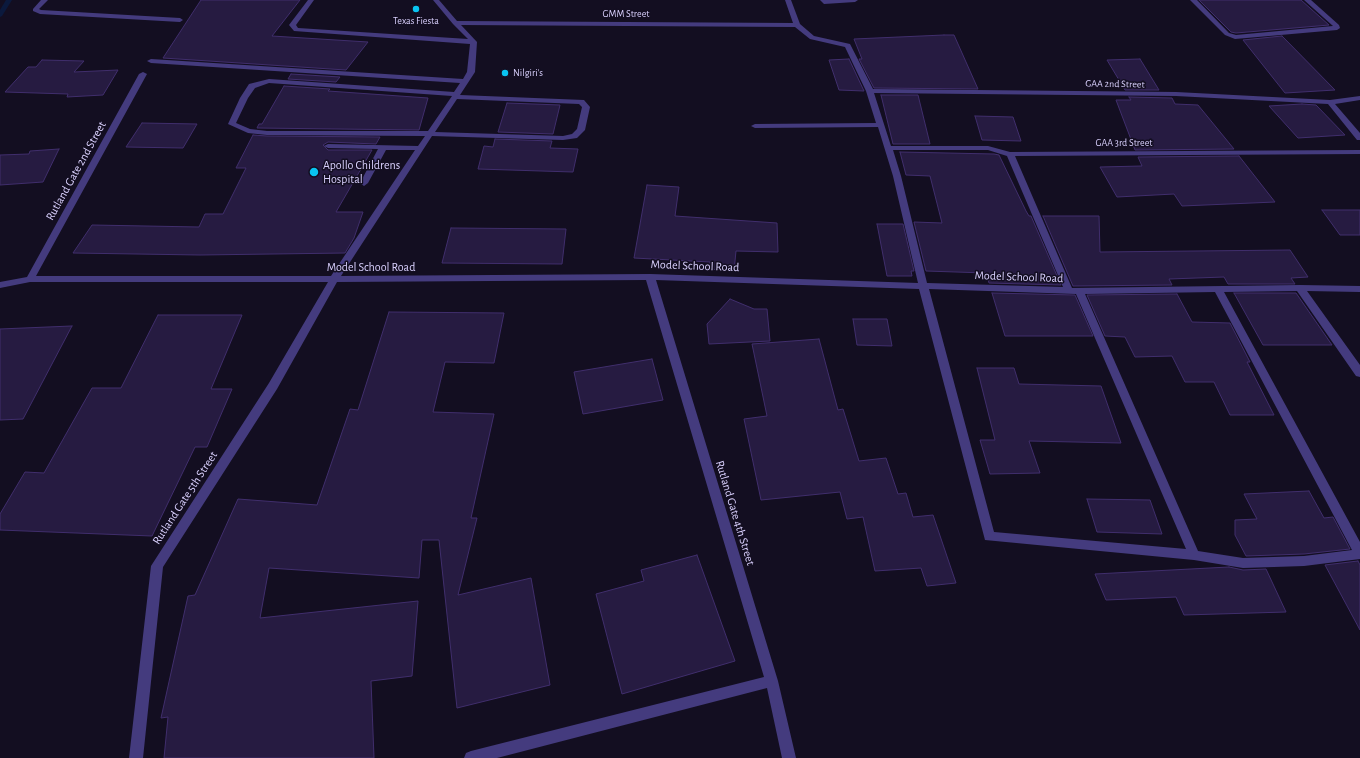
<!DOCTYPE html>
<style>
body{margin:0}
canvas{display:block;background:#130e21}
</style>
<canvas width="1360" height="758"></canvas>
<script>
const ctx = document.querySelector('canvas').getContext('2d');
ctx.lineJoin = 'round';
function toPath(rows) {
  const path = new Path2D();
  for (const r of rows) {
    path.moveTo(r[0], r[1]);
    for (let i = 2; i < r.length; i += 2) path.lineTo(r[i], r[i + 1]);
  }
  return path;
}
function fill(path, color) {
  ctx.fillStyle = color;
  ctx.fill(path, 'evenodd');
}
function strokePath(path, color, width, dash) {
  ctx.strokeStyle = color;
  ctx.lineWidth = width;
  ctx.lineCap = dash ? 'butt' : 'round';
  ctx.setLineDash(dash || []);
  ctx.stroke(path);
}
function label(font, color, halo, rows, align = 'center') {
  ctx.font = font + ' "Alegreya Sans",sans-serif';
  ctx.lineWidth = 3;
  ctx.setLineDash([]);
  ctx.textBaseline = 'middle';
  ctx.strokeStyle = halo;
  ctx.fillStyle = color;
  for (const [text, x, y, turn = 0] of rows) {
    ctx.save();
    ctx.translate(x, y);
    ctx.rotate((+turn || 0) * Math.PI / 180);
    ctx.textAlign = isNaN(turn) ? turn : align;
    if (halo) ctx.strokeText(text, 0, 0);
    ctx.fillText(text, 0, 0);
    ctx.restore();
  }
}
const stream = toPath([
 [6,0,12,0,2,16,0,17,0,10,6,0]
]);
const building = toPath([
 [201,0,300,0,272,36,368,42,346,70,163,58,201,0],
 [1199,0,1301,0,1329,25,1236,33,1231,32,1199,0],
 [944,35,954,35,978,89,874,88,859,59,862,59,854,39,944,35],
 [1282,36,1335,90,1285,93,1243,40,1282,36],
 [849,59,864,91,839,90,829,60,849,59],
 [1140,59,1159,90,1125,90,1107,60,1140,59],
 [42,60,84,61,74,72,118,70,103,95,67,97,68,94,5,92,28,67,36,67,42,60],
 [291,74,340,77,336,82,288,79,291,74],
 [284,86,330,89,328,91,428,98,419,130,257,128,259,124,262,124,284,86],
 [881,95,918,95,930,144,893,144,881,95],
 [1129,97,1172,98,1175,104,1198,105,1234,149,1135,150,1116,100,1131,100,1129,97],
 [507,103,560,105,553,134,498,132,507,103],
 [1302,104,1316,105,1345,135,1298,138,1269,106,1302,104],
 [975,116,1013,117,1021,141,982,140,975,116],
 [142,123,197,124,183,148,126,147,142,123],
 [253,135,267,136,380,137,376,144,328,142,323,145,328,150,372,150,336,212,363,212,354,238,345,253,200,255,73,253,92,225,199,227,205,214,223,214,246,168,236,168,253,135],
 [495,139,552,141,550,148,578,149,573,172,478,169,484,146,493,147,495,139],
 [59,149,43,182,0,185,0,155,29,154,30,151,59,149],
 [900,152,994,154,999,155,1026,211,1029,216,1031,216,1061,285,989,283,986,273,926,271,914,222,942,223,930,176,906,175,900,152],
 [1239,156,1275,202,1182,206,1174,194,1117,197,1100,167,1142,166,1138,157,1239,156],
 [647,185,679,187,675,216,777,223,778,252,736,251,734,271,709,269,710,262,634,258,647,185],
 [1322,210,1360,210,1360,235,1340,235,1322,210],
 [1043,216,1099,216,1100,252,1290,250,1308,277,1291,278,1295,284,1228,284,1224,277,1169,279,1172,285,1073,286,1043,216],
 [877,224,903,224,914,271,911,271,912,276,887,276,877,224],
 [451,228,566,229,562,264,442,263,451,228],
 [992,293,1075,295,1093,336,1005,336,992,293],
 [1234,293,1296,293,1332,345,1263,345,1234,293],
 [1177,294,1192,322,1230,323,1250,362,1247,362,1274,415,1230,415,1214,382,1185,382,1172,356,1135,357,1125,337,1105,336,1087,295,1177,294],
 [730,299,754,309,767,309,770,341,709,344,707,324,730,299],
 [389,312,504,313,494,363,445,362,433,412,494,414,471,518,477,518,458,595,531,578,550,685,457,708,439,540,422,540,419,578,269,568,260,618,418,601,412,676,371,681,374,758,164,758,168,717,161,718,188,596,195,595,238,499,317,505,350,409,358,410,389,312],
 [158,315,242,315,211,389,232,389,207,447,195,447,152,536,0,530,0,514,25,472,44,473,92,388,121,388,158,315],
 [853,319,887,319,892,346,857,345,853,319],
 [72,326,23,419,0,420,0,329,72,326],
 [819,339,838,410,843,409,859,461,886,458,898,494,906,493,913,517,933,515,956,583,927,586,921,568,875,571,863,517,847,519,840,492,761,500,744,419,767,416,752,344,819,339],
 [652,359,663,400,583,414,574,372,652,359],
 [977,368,1014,368,1019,384,1101,386,1121,443,1029,441,1040,473,990,474,980,440,995,440,977,368],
 [1309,491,1324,518,1333,517,1350,549,1304,554,1246,556,1235,535,1235,520,1257,519,1244,494,1309,491],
 [1087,499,1150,500,1162,534,1097,532,1087,499],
 [697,555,735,661,622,694,596,594,644,581,641,570,697,555],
 [1358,561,1360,565,1360,630,1325,565,1358,561],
 [1229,567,1243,570,1266,569,1286,612,1184,615,1176,597,1106,600,1095,574,1229,567]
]);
const minor = toPath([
 [41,0,48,0,39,9,41,10,180,18,183,20,180,22,40,14,33,11,33,9,41,0],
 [308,0,314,0,296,25,298,28,468,39,453,24,433,0,439,0,457,21,793,23,785,0,791,0,800,24,814,36,850,44,873,89,1176,92,1330,100,1360,96,1360,100,1335,104,1360,133,1360,140,1357,140,1328,104,1176,96,874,93,891,146,988,146,1010,152,1360,150,1360,154,1015,156,1072,288,1300,285,1360,286,1360,292,1307,291,1360,365,1360,377,1356,376,1297,291,1224,292,1360,542,1360,559,1304,566,1243,568,1194,560,985,540,919,289,656,280,778,681,796,758,782,758,767,688,497,758,464,758,466,753,471,751,764,677,646,280,337,282,277,389,163,567,143,758,129,758,151,566,269,383,328,282,30,282,0,288,0,282,27,277,139,74,143,72,147,74,36,276,331,276,415,150,386,150,368,183,364,186,360,183,378,149,328,148,324,146,328,144,418,146,425,136,267,135,248,133,228,124,240,98,249,84,269,79,454,92,460,83,151,63,147,61,151,59,463,79,467,72,470,44,294,31,289,25,308,0],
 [461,25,795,27,810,39,845,47,866,91,876,123,755,124,751,126,755,128,878,127,893,176,918,283,650,274,341,276,432,136,563,140,577,138,585,130,590,107,584,100,460,95,475,72,477,42,461,25],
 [269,83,452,96,428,131,267,131,250,129,236,123,248,98,255,88,269,83],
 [457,99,579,104,582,107,577,129,572,134,563,136,435,132,457,99],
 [893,150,988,150,1007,156,1063,287,927,283,901,176,893,150],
 [929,289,1076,294,1186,549,994,532,929,289],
 [1215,292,1352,550,1304,556,1243,558,1198,551,1085,294,1215,292],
 [820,0,858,0,855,2,824,4,820,0],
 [1190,0,1197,0,1229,33,1236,35,1333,26,1304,0,1311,0,1339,25,1340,28,1337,30,1235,39,1225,35,1190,0]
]);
const markers = [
 [416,9,4,"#09c4f1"],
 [505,73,4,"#09c4f1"],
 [314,172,5,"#09c4f1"]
];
const farStreetnames = [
 ["GMM Street",626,14],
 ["GAA 2nd Street",1115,84,1],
 ["GAA 3rd Street",1124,143]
];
const farPoinames = [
 ["Texas Fiesta",416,21],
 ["Nilgiri's",513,73,"left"]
];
const poiNames = [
 ["Apollo Childrens",323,165],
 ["Hospital",323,179]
];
const streetNames = [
 ["Rutland Gate 2nd Street",76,171,-61],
 ["Model School Road",695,266,2],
 ["Model School Road",371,267],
 ["Model School Road",1019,277,2],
 ["Rutland Gate 5th Street",185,498,-57],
 ["Rutland Gate 4th Street",735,513,73]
];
fill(stream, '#0b193d');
fill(building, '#261b41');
strokePath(building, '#402e6c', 1);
fill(minor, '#443b7e');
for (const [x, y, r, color] of markers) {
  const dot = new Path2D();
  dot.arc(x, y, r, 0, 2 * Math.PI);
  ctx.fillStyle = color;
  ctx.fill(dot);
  strokePath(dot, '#130e21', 1.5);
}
label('10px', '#d9d0fd', '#130e21', farStreetnames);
label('10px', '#d9d0fd', '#130e21', farPoinames);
label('12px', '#d9d0fd', '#130e21', poiNames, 'left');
label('12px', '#d9d0fd', '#130e21', streetNames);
</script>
